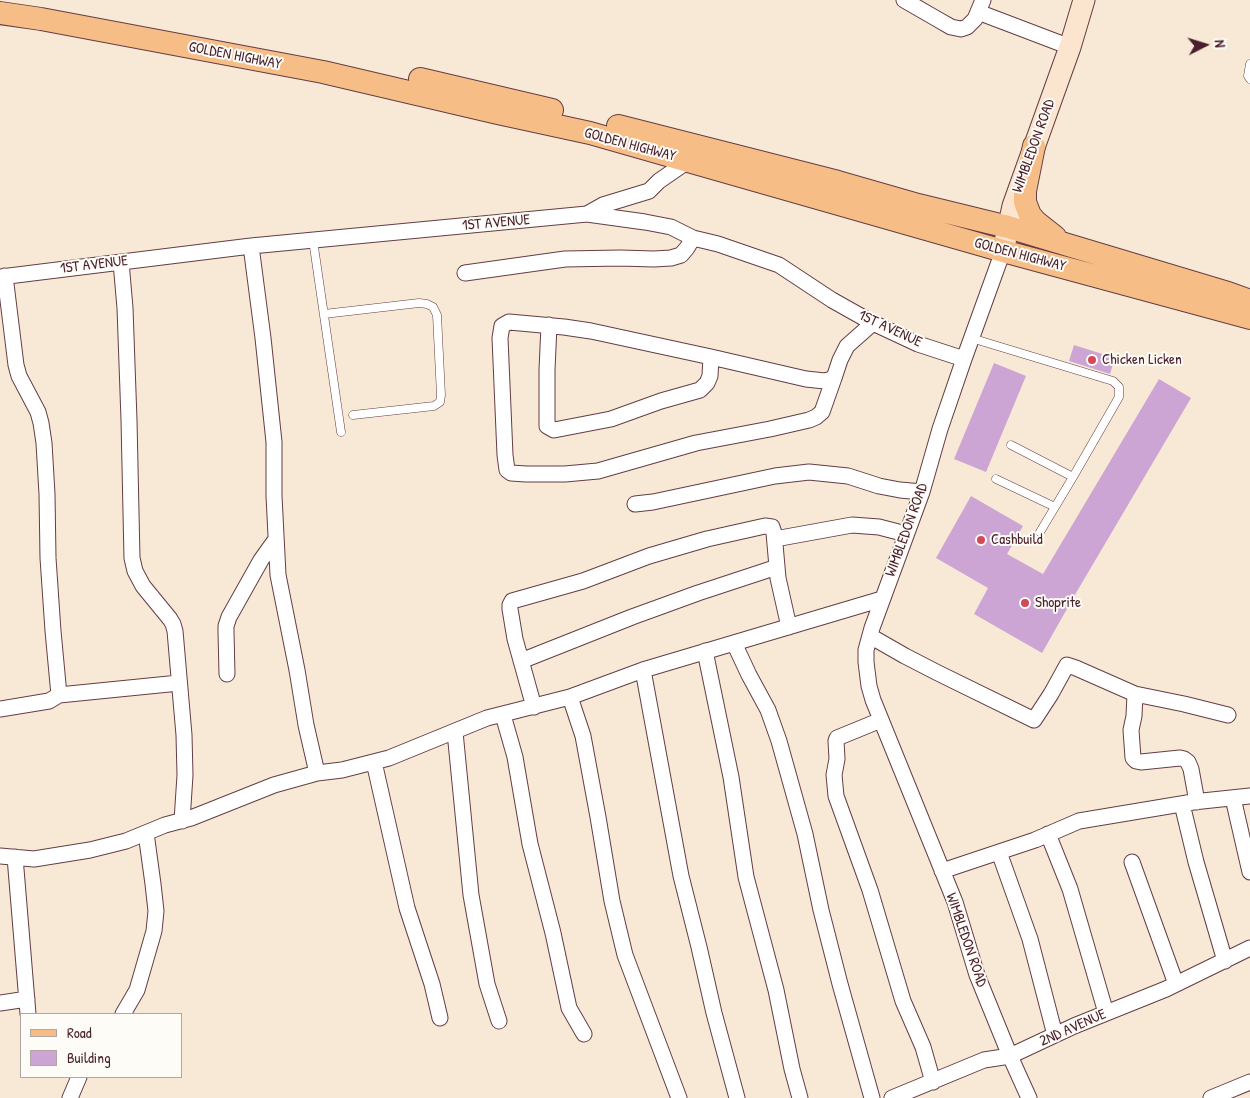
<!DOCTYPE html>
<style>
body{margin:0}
#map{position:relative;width:1250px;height:1098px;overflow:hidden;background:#f8e9d6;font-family:"Patrick Hand",sans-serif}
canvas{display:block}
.legend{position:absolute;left:20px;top:1013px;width:162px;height:65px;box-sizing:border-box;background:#fdfcf7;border:1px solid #b5a4a5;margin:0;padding:6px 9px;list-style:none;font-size:15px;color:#4a1f2b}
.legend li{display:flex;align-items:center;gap:10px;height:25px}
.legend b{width:25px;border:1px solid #b5a4a5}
.north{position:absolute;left:1180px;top:20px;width:50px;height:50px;-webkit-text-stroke:4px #fdfcf7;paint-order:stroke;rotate:85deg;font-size:14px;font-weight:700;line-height:20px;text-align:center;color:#4a1f2b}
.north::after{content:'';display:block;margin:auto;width:18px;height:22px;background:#4a1f2b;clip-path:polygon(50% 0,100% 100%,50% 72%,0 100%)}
</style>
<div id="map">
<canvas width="1250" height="1098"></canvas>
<ul class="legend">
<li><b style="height:6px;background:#f6be86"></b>Road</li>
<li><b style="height:14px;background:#cda5d4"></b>Building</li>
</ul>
<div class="north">N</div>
</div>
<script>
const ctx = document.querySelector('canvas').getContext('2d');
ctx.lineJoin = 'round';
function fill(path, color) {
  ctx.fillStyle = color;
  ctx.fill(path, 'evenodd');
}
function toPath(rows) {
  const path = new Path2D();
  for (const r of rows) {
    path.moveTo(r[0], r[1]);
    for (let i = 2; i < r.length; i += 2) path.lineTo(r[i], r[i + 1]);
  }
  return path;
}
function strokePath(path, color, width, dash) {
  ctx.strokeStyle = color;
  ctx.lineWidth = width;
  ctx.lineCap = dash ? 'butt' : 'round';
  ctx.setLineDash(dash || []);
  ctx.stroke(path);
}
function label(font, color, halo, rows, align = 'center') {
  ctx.font = font + ' "Patrick Hand",sans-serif';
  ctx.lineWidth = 4;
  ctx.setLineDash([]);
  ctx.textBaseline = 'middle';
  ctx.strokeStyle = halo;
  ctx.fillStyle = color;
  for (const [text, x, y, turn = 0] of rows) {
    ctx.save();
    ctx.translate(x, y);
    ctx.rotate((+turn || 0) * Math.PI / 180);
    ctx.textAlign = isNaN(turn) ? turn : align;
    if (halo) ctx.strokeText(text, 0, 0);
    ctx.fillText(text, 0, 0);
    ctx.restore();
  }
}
const building = toPath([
 [1074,345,1115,358,1110,374,1069,361],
 [994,363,1026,376,986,472,954,459],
 [1159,379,1191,398,1076,593,1042,653,974,614,988,588,936,558,971,496,1023,526,1007,554,1043,574]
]);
const lane = toPath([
 [1250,64,1248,76,1250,79],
 [313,240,341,432],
 [324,314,419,303,427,304,433,307,437,315,441,395,440,402,434,406,353,415],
 [971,338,1113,381,1119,387,1119,397,1073,477,1011,445],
 [996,479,1055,507],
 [1040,532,1073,477]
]);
const street = toPath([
 [904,0,937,19,951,27,961,29,967,27,975,19,983,0],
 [978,12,1070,47],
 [587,214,603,205,649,191,659,181,688,161],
 [251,246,263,338,274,442,274,496,278,575,297,670,306,725,317,773],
 [1003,251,964,359,940,429,922,492,872,628,866,650,866,662,869,686,873,700,955,902,977,975,1010,1056,1029,1098],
 [121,262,125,308,129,420,132,558,135,571,143,586,170,619,173,624,175,631,184,735,185,775,182,821],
 [465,273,565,259,620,258,654,259,671,258,681,255,687,248,693,238],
 [5,276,16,365,19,376,38,412,41,423,44,443,47,494,48,558,53,631,59,695],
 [0,277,251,246,587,214,645,222,671,227,693,238,718,244,779,265,832,300,873,323,918,344,964,359],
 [549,325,547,370,547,426,554,430,611,419,661,401,700,390,707,383,710,376,711,357],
 [834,378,822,412,816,417,809,420,770,429,696,443,598,471,565,474,526,474,511,473,507,470,505,455,500,338,502,326,509,322,564,327,591,331,711,357,806,379,825,381,834,378,840,360,847,346,873,323],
 [635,504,653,502,775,476,809,472,848,476,879,486,900,490,922,492],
 [775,539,852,525,879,527,906,534],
 [870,636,905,656,938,673,1034,720,1051,694,1067,665,1076,668,1135,694,1184,704,1228,715],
 [734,643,749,675,768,710,779,741,805,834,821,910,840,984,872,1098],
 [705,651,731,777,746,877,776,990,792,1069,800,1098],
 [521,661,632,617,698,593,777,567],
 [643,670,681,876,699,947,714,1013,737,1098],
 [227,674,226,632,226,626,229,617,261,560,276,539],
 [1135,694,1134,716,1131,730,1133,758,1136,761,1141,762,1180,758,1184,759,1188,762,1191,769,1197,802],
 [570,697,583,736,598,817,612,901,625,955,679,1098],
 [534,707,515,639,510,609,510,605,512,601,583,581,649,556,707,539,765,526,772,527,774,533,778,578,789,627],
 [0,709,49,701,59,695,179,683],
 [503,715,515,757,530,844,553,933,569,1008,584,1034],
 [881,720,837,738,836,741,837,759,834,775,836,796,870,890,903,1001,923,1047,933,1082],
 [455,732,471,895,487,984,499,1021],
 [374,762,407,908,432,984,440,1018],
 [1233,798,1250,872],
 [1182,804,1196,862,1225,961],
 [1048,834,1070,889,1106,1013],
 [999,852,1030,939,1055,1035],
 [0,856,34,859,90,850,126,841,165,825,191,818,274,785,317,773,342,770,389,758,487,718,570,697,643,670,882,599],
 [15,857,28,1014],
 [1132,862,1176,984],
 [942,871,1035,840,1079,821,1193,802,1250,796],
 [0,1003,27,999],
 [123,1014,137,990,154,931,156,911,153,884,146,833],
 [70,1098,79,1077],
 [892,1098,984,1060,1010,1056,1074,1026,1166,989,1250,948],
 [1211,1098,1250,1082]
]);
const secondary = toPath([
 [1003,251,1013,206,1070,47,1084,0]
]);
const primary = toPath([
 [0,13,41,19,323,72,498,113,590,133,1003,251,1250,318],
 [420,79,552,110],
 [618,126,838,182,918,205,1008,227,1228,293,1250,301],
 [1034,146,1025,191,1025,202,1030,215,1036,222,1055,237]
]);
const markers = [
 [1092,360,5,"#d1495b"],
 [981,540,5,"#d1495b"],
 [1025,603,5,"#d1495b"]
];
const streetNames = [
 ["GOLDEN HIGHWAY",235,56,11],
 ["GOLDEN HIGHWAY",630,145,15],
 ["WIMBLEDON ROAD",1034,146,-70],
 ["1ST AVENUE",496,223,-5],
 ["GOLDEN HIGHWAY",1020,255,15],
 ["1ST AVENUE",94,265,-7],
 ["1ST AVENUE",890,329,25],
 ["WIMBLEDON ROAD",907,530,-70],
 ["WIMBLEDON ROAD",966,940,71],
 ["2ND AVENUE",1073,1028,-24]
];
const poiNames = [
 ["Chicken Licken",1102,360],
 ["Cashbuild",991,540],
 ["Shoprite",1035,603]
];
fill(building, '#cda5d4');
strokePath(lane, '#643d45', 9);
strokePath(street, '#643d45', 17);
strokePath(secondary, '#643d45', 23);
strokePath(primary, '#643d45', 24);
strokePath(lane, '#fff', 8);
strokePath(street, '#fff', 15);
strokePath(secondary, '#fbe5cf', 21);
strokePath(primary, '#f6be86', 22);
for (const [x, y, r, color] of markers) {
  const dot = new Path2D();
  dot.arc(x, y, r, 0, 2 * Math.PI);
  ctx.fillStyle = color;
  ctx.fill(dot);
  strokePath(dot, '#fdfcf7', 2);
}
label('15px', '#4a1f2b', '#fdfcf7', streetNames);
label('15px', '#4a1f2b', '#fdfcf7', poiNames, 'left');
</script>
